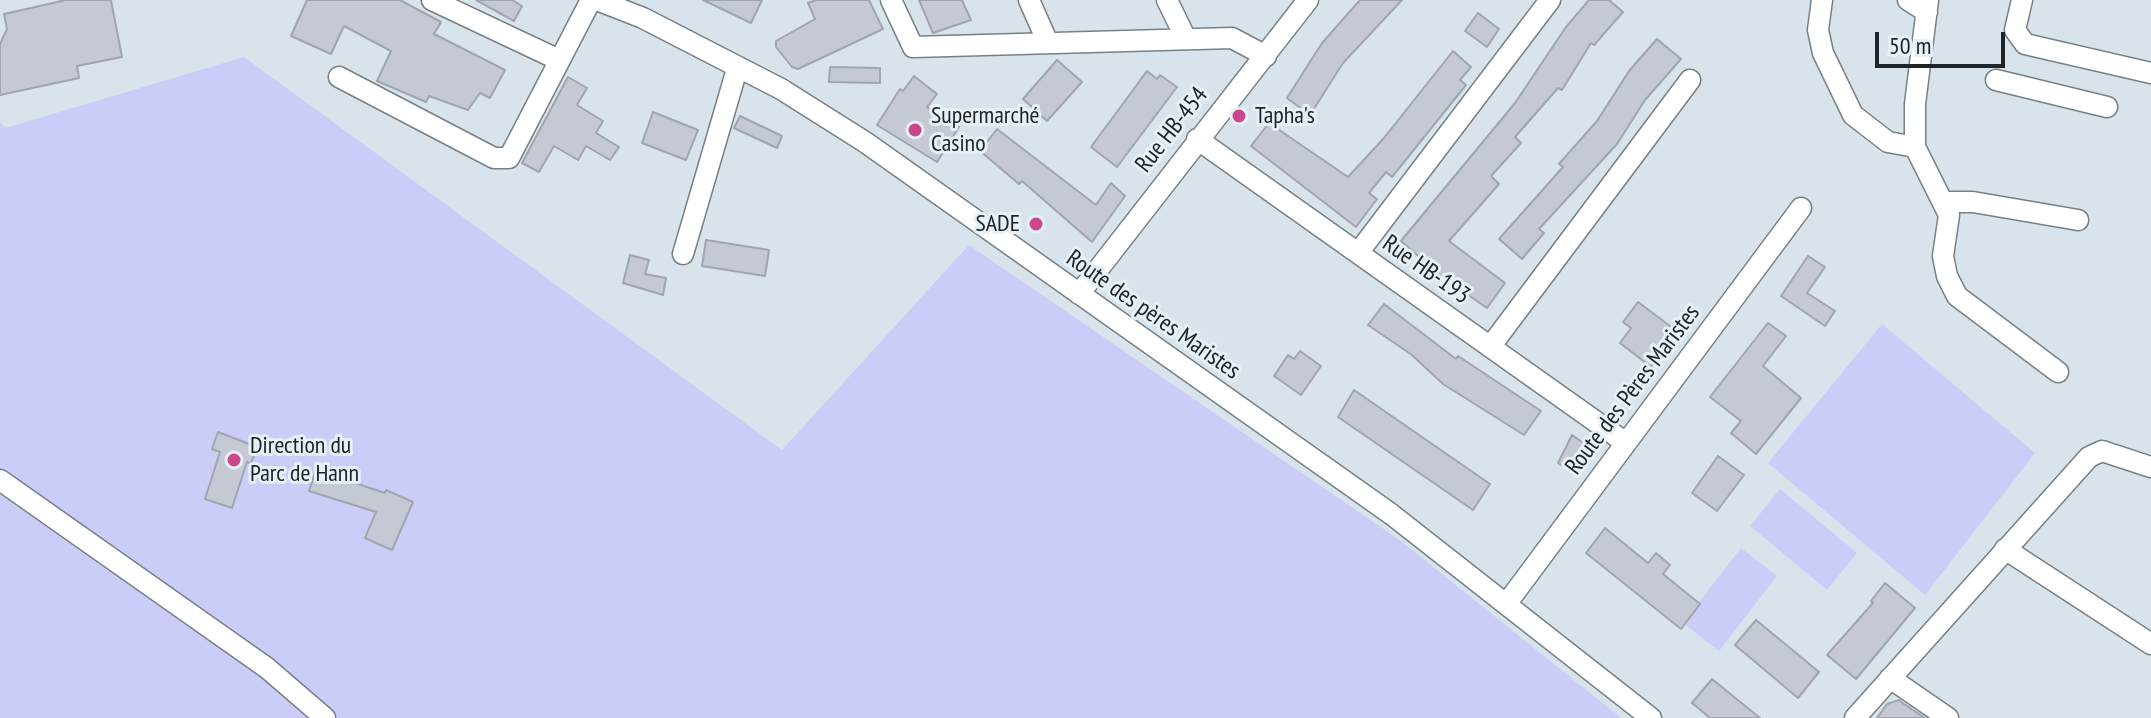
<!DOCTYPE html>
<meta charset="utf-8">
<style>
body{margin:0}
#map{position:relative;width:2151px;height:718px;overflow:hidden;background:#d8e3eb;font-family:"PT Sans Narrow",sans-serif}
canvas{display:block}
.scale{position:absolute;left:1875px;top:32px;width:130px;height:36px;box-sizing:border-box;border:4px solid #202427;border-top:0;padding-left:10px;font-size:24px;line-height:28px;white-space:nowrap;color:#202427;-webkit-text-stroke:6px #e5f0f8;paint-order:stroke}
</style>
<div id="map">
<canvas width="2151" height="718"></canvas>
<div class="scale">50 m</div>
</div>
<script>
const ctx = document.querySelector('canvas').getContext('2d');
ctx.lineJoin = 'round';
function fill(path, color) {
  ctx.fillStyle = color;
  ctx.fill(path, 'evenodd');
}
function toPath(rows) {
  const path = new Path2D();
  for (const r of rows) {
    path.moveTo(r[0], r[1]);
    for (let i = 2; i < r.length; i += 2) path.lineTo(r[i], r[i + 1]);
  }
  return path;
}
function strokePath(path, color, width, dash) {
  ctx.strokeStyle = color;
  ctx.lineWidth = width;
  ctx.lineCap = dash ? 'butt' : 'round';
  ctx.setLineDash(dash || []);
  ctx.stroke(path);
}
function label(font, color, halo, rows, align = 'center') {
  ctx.font = font + ' "PT Sans Narrow",sans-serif';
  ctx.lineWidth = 6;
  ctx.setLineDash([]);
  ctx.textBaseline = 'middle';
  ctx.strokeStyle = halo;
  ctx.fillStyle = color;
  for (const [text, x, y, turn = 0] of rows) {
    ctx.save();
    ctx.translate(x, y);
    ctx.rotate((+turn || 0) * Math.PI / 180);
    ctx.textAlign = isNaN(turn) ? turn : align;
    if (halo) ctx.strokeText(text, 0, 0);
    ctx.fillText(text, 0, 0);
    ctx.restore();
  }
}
const green = toPath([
 [244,57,782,450,969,245,1401,541,1621,718,0,718,0,122,6,128],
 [1882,324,2035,453,1925,595,1768,463],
 [1780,489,1857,553,1827,590,1750,526],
 [1741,548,1777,576,1719,651,1683,623]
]);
const building = toPath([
 [66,0,111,0,122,57,77,66,79,78,0,95,0,44,7,29,4,14,66,0],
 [307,0,400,0,441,22,434,34,505,70,490,98,480,93,468,110,429,96,426,102,377,81,391,51,344,26,331,54,291,36,307,0],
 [476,0,512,0,522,6,514,21,476,0],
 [703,0,762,0,751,23,703,0],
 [816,0,869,0,883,29,798,69,792,67,776,47,776,41,815,19,808,3,816,0],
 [919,0,962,0,971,20,933,33,919,0],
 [1360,0,1402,0,1343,63,1310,115,1287,98,1322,43,1360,0],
 [1589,0,1609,0,1623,12,1594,45,1591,43,1562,90,1558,88,1515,137,1521,143,1491,176,1499,184,1449,241,1505,283,1487,308,1442,277,1401,241,1515,103,1566,27,1589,0],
 [1478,13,1499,29,1487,47,1465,31,1478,13],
 [1657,39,1681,59,1645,100,1617,144,1539,229,1544,233,1522,259,1499,239,1563,167,1559,164,1597,121,1629,71,1657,39],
 [1453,51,1471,67,1460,80,1466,85,1392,177,1386,172,1369,193,1377,199,1356,227,1251,146,1269,123,1348,177,1384,138,1453,51],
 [1057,60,1082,82,1047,121,1023,99,1057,60],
 [830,67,880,68,880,83,829,82,830,67],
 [1147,71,1157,79,1160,75,1177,87,1117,167,1091,147,1147,71],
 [914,76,937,94,927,107,959,127,937,162,877,125,900,89,903,91,914,76],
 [568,77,587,88,577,105,603,121,596,133,619,147,610,160,586,146,578,160,554,146,539,172,522,163,568,77],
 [653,112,698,130,686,160,642,143,653,112],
 [740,116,782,136,777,148,734,128,740,116],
 [997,129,1096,205,1111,183,1125,196,1092,242,1022,181,1019,184,980,151,997,129],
 [706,240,769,250,765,276,702,266,706,240],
 [630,255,649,260,645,274,666,278,663,295,623,283,630,255],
 [1808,256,1825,267,1807,293,1835,311,1825,326,1781,296,1808,256],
 [1638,302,1678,332,1651,367,1620,343,1631,328,1623,322,1638,302],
 [1384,304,1456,359,1458,356,1541,411,1524,435,1443,384,1412,355,1368,325,1384,304],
 [1768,323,1786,336,1763,366,1801,398,1756,454,1731,433,1741,421,1710,397,1768,323],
 [1300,351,1321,366,1301,395,1274,376,1288,355,1294,359,1300,351],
 [1354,390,1490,484,1473,510,1338,417,1354,390],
 [218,432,257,447,251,464,247,462,232,508,205,499,220,452,212,449,218,432],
 [1572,435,1595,451,1578,476,1558,463,1572,435],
 [1718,456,1744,475,1717,511,1692,493,1718,456],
 [316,470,385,493,386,490,413,502,392,550,365,538,376,512,309,491,316,470],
 [1605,528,1648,563,1656,553,1670,565,1663,574,1700,604,1681,629,1586,553,1605,528],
 [1885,583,1915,608,1856,679,1827,655,1873,603,1871,601,1885,583],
 [1756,620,1819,672,1798,698,1735,645,1756,620],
 [1712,679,1760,718,1710,718,1692,703,1712,679],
 [1899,700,1901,702,1925,718,1877,718,1887,704,1899,700]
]);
const minor = toPath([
 [432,0,559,60],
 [597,0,643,18,781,89,865,142,1391,514,1651,718],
 [891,0,913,47,1232,38,1266,56],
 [1029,0,1048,43],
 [1167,0,1186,39],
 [1822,0,1818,30,1823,53,1853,115,1888,142,1915,147],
 [1908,0,1927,12],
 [1928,0,1915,104,1915,147,1949,215,1943,256,1947,276,1957,296,2058,372],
 [2022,0,2015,30,2025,44,2151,73],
 [339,77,494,158,509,158,591,0],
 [1996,80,2107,107],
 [1197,139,1626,443],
 [1945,202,1973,202,2078,220],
 [1358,253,1550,0],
 [683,254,737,69],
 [1079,294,1308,0],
 [1490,347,1690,80],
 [0,480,267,668,325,718],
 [2005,549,2151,644],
 [1507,603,1801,208],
 [1890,678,1948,718],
 [1855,718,2089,457,2102,451,2151,467]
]);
const markers = [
 [1239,116,8,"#ca478d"],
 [915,130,8,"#ca478d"],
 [1036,224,8,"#ca478d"],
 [234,460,8,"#ca478d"]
];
const poiNames = [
 ["Supermarché",931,116],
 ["Casino",931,144],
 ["Tapha's",1255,116],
 ["SADE",1020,224,"right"],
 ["Direction du",250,446],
 ["Parc de Hann",250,474]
];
const streetNames = [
 ["Rue HB-454",1172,130,-52],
 ["Rue HB-193",1426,270,35],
 ["Route des pères Maristes",1153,315,35],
 ["Route des Pères Maristes",1633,390,-53]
];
fill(green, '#ccccf8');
fill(building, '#c4c9d4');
strokePath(building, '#a0a5af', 2);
strokePath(minor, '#768087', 23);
strokePath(minor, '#fff', 20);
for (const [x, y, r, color] of markers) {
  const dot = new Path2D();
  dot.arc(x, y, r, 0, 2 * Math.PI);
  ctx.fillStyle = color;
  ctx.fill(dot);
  strokePath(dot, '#e5f0f8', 3);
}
label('24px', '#202427', '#e5f0f8', poiNames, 'left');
label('24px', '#202427', '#e5f0f8', streetNames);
</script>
